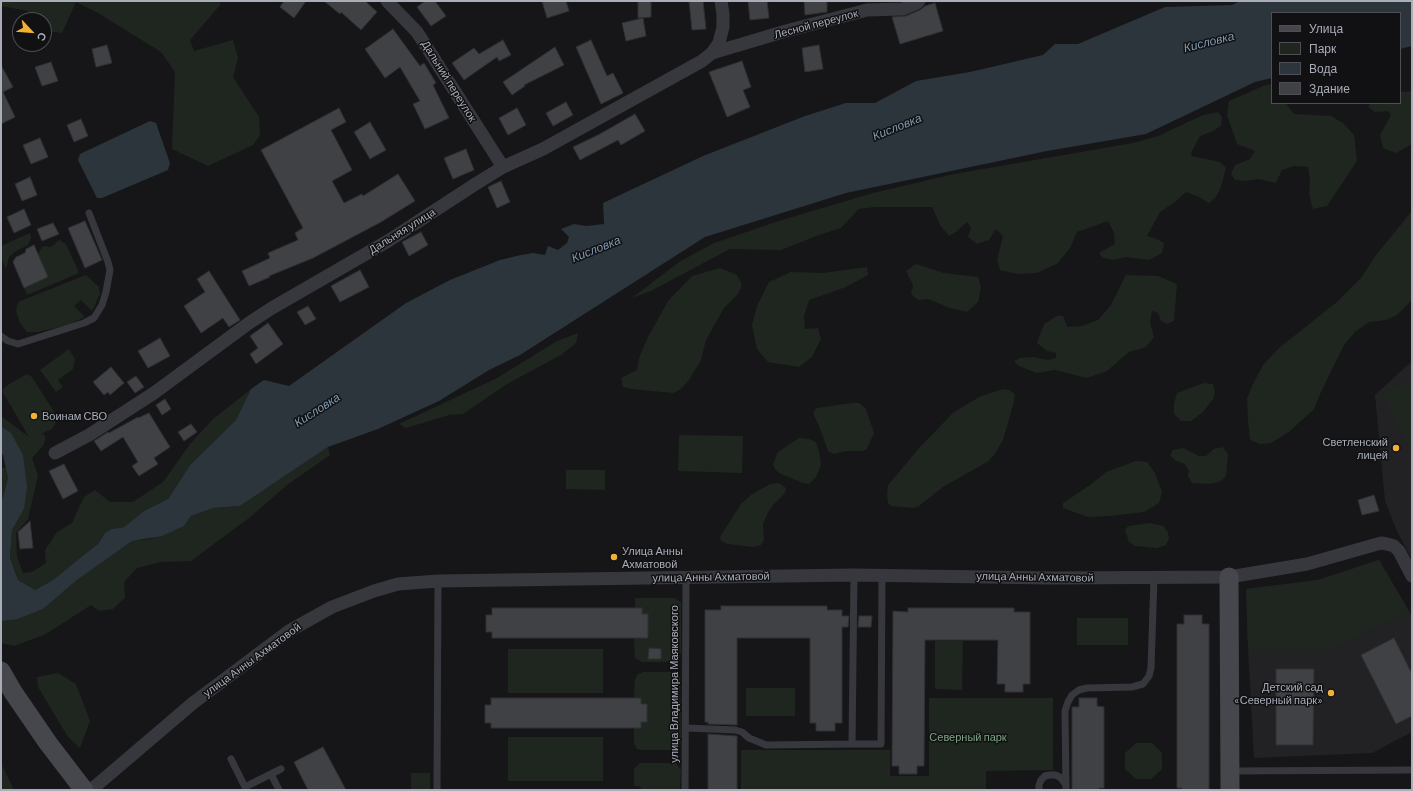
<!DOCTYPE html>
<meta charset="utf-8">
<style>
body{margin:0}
#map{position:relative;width:1413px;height:791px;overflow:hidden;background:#161618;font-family:Barlow,sans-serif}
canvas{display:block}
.frame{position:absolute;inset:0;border:2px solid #a8adb8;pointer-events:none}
.legend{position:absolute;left:1271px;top:12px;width:130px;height:92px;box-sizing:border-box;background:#111113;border:1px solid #4d4f55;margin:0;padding:5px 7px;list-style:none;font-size:12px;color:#a8adb8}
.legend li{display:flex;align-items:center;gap:8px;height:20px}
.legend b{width:20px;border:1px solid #4d4f55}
.north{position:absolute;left:12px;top:12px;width:40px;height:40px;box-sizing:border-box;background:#111113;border:1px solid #4d4f55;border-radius:50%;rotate:116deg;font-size:11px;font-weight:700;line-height:16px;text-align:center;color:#a8adb8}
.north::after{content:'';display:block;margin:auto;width:14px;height:18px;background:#f2b134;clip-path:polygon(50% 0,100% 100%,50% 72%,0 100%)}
</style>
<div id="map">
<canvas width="1413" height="791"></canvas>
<div class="frame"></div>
<ul class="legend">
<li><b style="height:5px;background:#45474d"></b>Улица</li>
<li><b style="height:11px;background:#1e261f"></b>Парк</li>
<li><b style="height:11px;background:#2c353c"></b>Вода</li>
<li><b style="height:11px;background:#404145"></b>Здание</li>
</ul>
<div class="north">С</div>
</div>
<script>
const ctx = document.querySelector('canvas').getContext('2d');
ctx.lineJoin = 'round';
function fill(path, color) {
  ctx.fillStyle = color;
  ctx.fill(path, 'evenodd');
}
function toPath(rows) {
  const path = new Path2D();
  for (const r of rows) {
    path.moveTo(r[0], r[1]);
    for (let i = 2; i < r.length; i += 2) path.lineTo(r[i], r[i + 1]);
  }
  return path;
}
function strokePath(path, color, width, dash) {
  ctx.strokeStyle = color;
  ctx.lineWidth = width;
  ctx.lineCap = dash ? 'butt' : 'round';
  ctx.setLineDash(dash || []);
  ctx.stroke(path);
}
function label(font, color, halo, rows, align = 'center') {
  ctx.font = font + ' Barlow,sans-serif';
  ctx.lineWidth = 3;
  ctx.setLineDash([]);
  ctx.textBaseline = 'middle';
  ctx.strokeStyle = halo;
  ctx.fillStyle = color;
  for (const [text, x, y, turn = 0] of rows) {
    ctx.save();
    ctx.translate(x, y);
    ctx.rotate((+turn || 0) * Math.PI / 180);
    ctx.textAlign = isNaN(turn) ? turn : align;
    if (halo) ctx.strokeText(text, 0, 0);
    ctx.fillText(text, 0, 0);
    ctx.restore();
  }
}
const built = toPath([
 [1412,361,1412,560,1397,531,1385,501,1375,395],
 [1379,560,1412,616,1412,732,1372,753,1254,758,1248,648,1246,589,1318,580]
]);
const green = toPath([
 [1,1,217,1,221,4,190,40,194,51,233,40,238,58,233,77,259,117,260,135,253,145,208,166,172,149,175,72,161,52,98,13,76,2,62,33,44,31,44,20,34,20,28,11,1,6],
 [1272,84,1272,103,1288,103,1287,105,1294,114,1331,116,1343,123,1354,135,1357,161,1327,206,1313,209,1309,195,1310,181,1308,167,1294,166,1282,170,1276,183,1258,179,1245,181,1235,180,1231,174,1235,165,1250,159,1255,151,1237,144,1227,115,1229,101,1263,86],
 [1400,91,1403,92,1412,91,1412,144,1396,153,1383,148,1380,135,1391,115,1388,111,1375,112,1368,107,1371,103,1400,103],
 [1218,112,1222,117,1221,126,1211,132,1200,136,1192,151,1191,156,1220,162,1226,168,1221,187,1216,197,1209,203,1199,197,1186,192,1175,202,1160,212,1147,236,1157,239,1164,243,1162,253,1149,260,1126,257,1114,260,1103,258,1099,253,1115,244,1114,233,1108,221,1077,232,1070,248,1058,263,1037,273,1017,274,1000,270,997,260,1003,236,996,229,989,240,977,244,968,237,971,228,967,222,956,232,949,236,940,225,932,207,875,207,859,209,841,228,819,235,781,250,730,249,651,291,632,298,679,262,714,243,782,220,873,193,954,174,1133,143,1158,136,1203,115],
 [1412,211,1412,300,1397,315,1386,320,1369,322,1355,332,1344,345,1321,392,1314,409,1289,432,1271,443,1260,444,1250,440,1248,420,1247,399,1252,386,1263,365,1279,348,1338,301,1361,278,1376,255],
 [30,233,31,238,28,245,16,251,9,257,6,269,1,257,1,246],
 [59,240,66,244,79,273,27,295,24,288,48,277,38,254,42,247,45,246,50,247,55,244],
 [916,264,944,273,978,277,981,288,978,302,967,312,950,308,928,299,918,300,911,294,913,285,906,271],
 [867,267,868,275,846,287,809,300,804,316,805,329,818,328,821,339,812,357,799,367,768,362,757,349,752,325,757,306,769,282,791,272,823,273],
 [720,268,737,275,742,285,738,294,724,308,706,340,701,360,689,380,681,389,673,393,631,389,623,387,621,378,637,370,639,358,648,337,668,301,692,276],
 [86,275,99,287,100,294,92,311,81,300,74,306,85,317,68,325,38,332,27,332,20,323,16,311,18,302],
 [1126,275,1158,276,1177,284,1174,321,1167,324,1161,321,1158,313,1152,311,1150,323,1154,337,1146,347,1129,352,1107,371,1087,378,1055,370,1037,373,1019,366,1014,361,1020,358,1034,357,1048,360,1056,358,1056,353,1047,351,1037,343,1044,324,1057,316,1063,316,1067,327,1082,326,1098,320,1111,305],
 [578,333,576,343,561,355,507,384,463,414,449,415,406,428,399,424,497,378,557,341],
 [69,349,75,359,73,369,58,380,63,387,56,392,40,370],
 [27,374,32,377,58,418,52,429,41,434,45,435,45,441,42,447,32,458,38,475,28,519,16,533,17,557,23,573,32,572,46,563,45,550,57,532,72,523,84,497,95,490,110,502,133,502,163,482,190,444,212,420,251,389,236,420,190,465,168,499,144,511,124,527,112,529,105,533,98,544,85,554,53,580,35,590,18,580,10,558,12,530,24,509,11,433,1,426,1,416,29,437,2,391,6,386],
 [1412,380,1412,446,1410,447,1383,394],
 [1204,383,1213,384,1215,392,1213,399,1203,412,1191,421,1181,421,1174,414,1174,403,1177,393],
 [1003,389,1009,390,1015,394,1014,402,1003,440,995,454,987,462,943,487,919,506,914,508,891,506,888,503,887,494,888,485,919,448,954,412,979,397],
 [853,403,859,403,866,409,874,433,867,449,863,451,846,451,834,454,828,451,821,431,813,413,816,408],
 [679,435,743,436,742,473,678,471],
 [799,438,809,439,816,442,819,451,821,465,816,477,809,484,803,483,779,473,775,469,773,464,778,452],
 [328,447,330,455,287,485,249,518,191,561,161,562,137,568,124,582,125,598,113,609,99,611,91,605,46,634,14,646,1,643,1,620,2,621,43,609,77,580,132,541,150,539,184,526,191,516,213,508,240,506],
 [1223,447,1228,454,1226,476,1221,481,1211,484,1192,483,1188,476,1189,471,1185,464,1176,461,1170,455,1173,450,1183,448,1199,456,1206,456,1214,449],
 [1136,461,1147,462,1155,473,1162,492,1159,503,1144,512,1110,516,1088,517,1063,508,1063,503,1090,485,1106,472],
 [1,468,6,468,8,478,3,497,1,502],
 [566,470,605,470,605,490,566,489],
 [779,483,786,488,785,493,773,505,767,514,763,525,764,540,761,545,753,547,728,544,721,541,720,537,741,504,751,495,759,490,771,484],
 [1150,523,1163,526,1168,532,1169,539,1166,545,1157,548,1135,546,1129,542,1125,530,1128,526],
 [1379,560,1409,611,1334,648,1248,648,1246,589,1318,580],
 [635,598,674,598,681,602,681,653,678,660,673,662,642,662,635,658,634,638,642,638,642,632,648,632,648,614,642,614,642,608,635,608],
 [1077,618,1128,618,1128,645,1077,645],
 [935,641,963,641,962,690,935,689],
 [508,649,603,649,603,693,508,693],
 [643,672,673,672,680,677,681,742,679,747,675,750,642,750,637,749,634,744,634,728,640,728,641,722,647,704,641,704,641,698,634,698,635,679,638,674],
 [58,673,76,684,90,721,80,748,68,737,38,687,37,677],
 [746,688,795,688,795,716,746,716],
 [929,698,1053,698,1053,770,986,771,986,790,741,790,741,750,890,750,890,776,929,776],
 [508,737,603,737,603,781,508,781],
 [1136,743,1152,743,1162,753,1162,769,1151,779,1136,779,1125,769,1125,753],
 [1,763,14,790,1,790],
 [640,763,676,763,681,770,680,790,641,790,640,786,634,786,634,769],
 [411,773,430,773,430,790,411,790]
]);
const water = toPath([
 [1240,1,1412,1,1412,46,1400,49,1400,13,1272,13,1272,78,1255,82,1146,134,1047,151,846,193,705,237,520,355,489,370,439,401,378,429,328,447,240,506,213,508,191,516,184,526,162,536,132,541,77,580,43,609,17,619,2,621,1,620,1,502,3,497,8,478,3,455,1,452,1,426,11,433,23,455,27,487,24,509,12,530,10,558,18,580,35,590,53,580,85,554,98,544,105,533,112,529,124,527,144,511,168,499,190,465,236,420,251,389,264,380,289,386,406,303,450,280,500,260,521,255,533,253,545,255,548,246,558,250,567,243,569,237,561,229,574,224,586,226,604,224,603,203,703,156,805,116,846,103,875,103,916,81,970,72,1043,55,1055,44,1078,44,1165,7,1232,5],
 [150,121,156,123,170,163,168,170,102,198,97,198,78,160,80,154]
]);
const building = toPath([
 [284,1,306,1,294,18,280,7,284,1],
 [324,1,365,1,377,12,361,30,341,12,340,14,324,1],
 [425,1,435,1,446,16,431,26,417,7,425,1],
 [542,1,566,1,569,11,547,18,542,1],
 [638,1,651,1,651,17,638,18,638,1],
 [689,1,703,1,706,29,692,30,689,1],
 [748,1,767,1,769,18,750,20,748,1],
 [804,1,827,1,827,12,805,15,804,1],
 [935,3,943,31,900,44,892,17,906,16,920,10,925,6,935,3],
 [643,18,646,36,626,41,622,23,643,18],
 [393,29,420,66,424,63,436,83,433,85,449,118,425,129,413,104,420,101,400,67,385,78,365,49,393,29],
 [503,40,511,55,499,61,497,57,464,80,452,63,474,48,479,54,503,40],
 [591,40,607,76,613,73,623,93,601,104,576,47,591,40],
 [107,45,112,63,96,67,92,49,107,45],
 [819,45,823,69,805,72,802,48,819,45],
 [555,47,564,65,524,85,525,86,512,95,503,82,555,47],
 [742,61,751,87,743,90,750,107,727,117,709,72,742,61],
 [51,62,58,81,42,86,35,67,51,62],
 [1,65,13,87,3,92,15,117,1,124,1,65],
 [566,102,573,115,553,126,546,113,566,102],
 [339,108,346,122,331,130,352,170,332,181,344,203,362,194,363,196,398,174,415,201,381,222,313,258,269,276,270,277,249,286,242,271,270,258,268,253,298,240,295,233,303,228,261,150,339,108],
 [517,108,526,125,508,135,499,118,517,108],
 [635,114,645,131,621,145,618,140,580,160,573,147,600,134,635,114],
 [81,119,88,136,74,142,67,125,81,119],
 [370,122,386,150,370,159,354,132,370,122],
 [40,138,48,157,31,164,23,145,40,138],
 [466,149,474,170,453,179,444,158,466,149],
 [30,177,37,195,22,201,15,184,30,177],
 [501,181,510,202,497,208,488,187,501,181],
 [24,209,31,225,14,233,7,217,24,209],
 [85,221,102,260,85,268,68,228,85,221],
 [53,223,59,234,42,241,37,229,53,223],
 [421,232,428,245,409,256,402,242,421,232],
 [34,245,48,277,24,288,13,262,16,257,25,253,26,249,34,245],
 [360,270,369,287,340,302,331,286,360,270],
 [209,271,240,320,229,327,223,318,201,333,184,306,205,292,197,279,209,271],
 [308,306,316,319,305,325,297,312,308,306],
 [268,323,283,344,256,364,250,354,258,348,250,336,268,323],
 [160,338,170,356,148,368,138,351,160,338],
 [111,367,124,383,110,395,108,392,104,395,93,382,111,367],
 [136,376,144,387,135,393,127,382,136,376],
 [165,399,171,409,162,415,156,405,165,399],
 [149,413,170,447,154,458,158,464,139,476,132,466,138,462,123,437,101,451,94,441,108,432,109,433,138,417,138,418,149,413],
 [191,424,197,432,184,441,178,432,191,424],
 [64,464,78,491,63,499,49,471,64,464],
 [1374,495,1379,511,1362,515,1358,500,1374,495],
 [30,521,33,548,20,549,18,532,30,521],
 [721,606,827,606,827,610,842,610,842,616,849,616,848,627,842,627,842,723,835,723,835,731,816,731,816,723,810,723,810,638,737,638,737,725,708,724,708,722,705,722,705,610,721,610,721,606],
 [492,608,642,608,642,614,648,614,648,638,492,638,492,632,486,632,486,615,492,615,492,608],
 [908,608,1014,608,1014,612,1030,612,1030,684,1023,684,1023,692,1005,692,1005,684,997,684,998,640,925,640,924,766,917,766,917,774,899,774,899,766,892,766,893,611,908,612,908,608],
 [1184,615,1202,615,1202,624,1209,624,1209,790,1182,790,1182,788,1177,788,1177,624,1184,624,1184,615],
 [859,616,872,616,871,627,858,627,859,616],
 [1394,638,1412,674,1412,716,1396,724,1361,655,1394,638],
 [649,648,661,649,661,659,648,659,649,648],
 [1276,669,1314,669,1313,745,1276,745,1276,669],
 [491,698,641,698,641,704,647,704,647,722,641,722,641,728,491,728,491,723,485,723,485,705,491,705,491,698],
 [1079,698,1097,698,1097,706,1104,707,1104,788,1099,788,1099,790,1072,790,1072,707,1079,707,1079,698],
 [708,734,737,736,737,790,708,790,708,734],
 [323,747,346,790,308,790,294,762,323,747]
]);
const lane = toPath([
 [1,336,8,341,18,344,84,323,94,318,102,305,106,292,110,270,108,262,89,213],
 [854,575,852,744,881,744,882,575],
 [686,728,735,730,742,732,749,738,766,745,852,744],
 [231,759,245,787,281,769],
 [1230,771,1412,770],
 [271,774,279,790],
 [437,790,438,581],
 [685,790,686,578],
 [1039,790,1039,785,1041,780,1045,776,1050,775,1055,775,1060,777,1066,785],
 [1066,790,1065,711,1068,702,1072,695,1079,690,1087,688,1132,687,1143,684,1149,676,1151,668,1154,578]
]);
const street = toPath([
 [387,1,417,32,503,167],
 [712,53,786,31,867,10,903,9,917,3,919,1],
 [55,453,89,435,154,393,249,323,272,308,388,241,474,185,503,167,543,149,702,61,712,53,719,43,723,27,723,14,721,1],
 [91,790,193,703,289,631,332,607,374,591,398,584,438,581,854,575,1051,578,1229,577,1307,564,1381,543,1387,544,1394,546,1399,551,1412,576]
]);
const secondary = toPath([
 [1229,577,1230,790],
 [1,671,13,692,48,743,84,790]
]);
const markers = [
 [34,416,4,"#f2b134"],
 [1396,448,4,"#f2b134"],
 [614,557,4,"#f2b134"],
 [1331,693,4,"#f2b134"]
];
const streetNames = [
 ["Лесной переулок",816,24,-15],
 ["Дальний переулок",449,81,58],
 ["Дальняя улица",402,231,-32],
 ["улица Анны Ахматовой",711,577,-1],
 ["улица Анны Ахматовой",1035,577,1],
 ["улица Анны Ахматовой",252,660,-36],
 ["улица Владимира Маяковского",674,684,-90]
];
const poiNames = [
 ["Воинам СВО",42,416],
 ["Светленский",1388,442,"right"],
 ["лицей",1388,455,"right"],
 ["Улица Анны",622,551],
 ["Ахматовой",622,564],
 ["Детский сад",1323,687,"right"],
 ["«Северный парк»",1323,700,"right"]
];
const parkNames = [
 ["Северный парк",968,737]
];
const waterNames = [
 ["Кисловка",1209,42,-14],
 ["Кисловка",897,127,-22],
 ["Кисловка",596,249,-22],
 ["Кисловка",317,410,-33]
];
fill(built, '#222225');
fill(green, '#1e261f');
fill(water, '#2c353c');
fill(building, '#404145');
strokePath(building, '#303034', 1);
strokePath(lane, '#37383d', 7);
strokePath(street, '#37383d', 13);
strokePath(secondary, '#45474d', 19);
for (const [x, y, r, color] of markers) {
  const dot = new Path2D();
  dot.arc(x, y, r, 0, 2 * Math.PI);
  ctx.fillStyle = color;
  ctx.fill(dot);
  strokePath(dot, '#111113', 1.5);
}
label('11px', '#a8adb8', '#111113', streetNames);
label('11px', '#a8adb8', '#111113', poiNames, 'left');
label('11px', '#7fa381', '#111113', parkNames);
label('italic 12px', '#7f9bb3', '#111113', waterNames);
</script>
